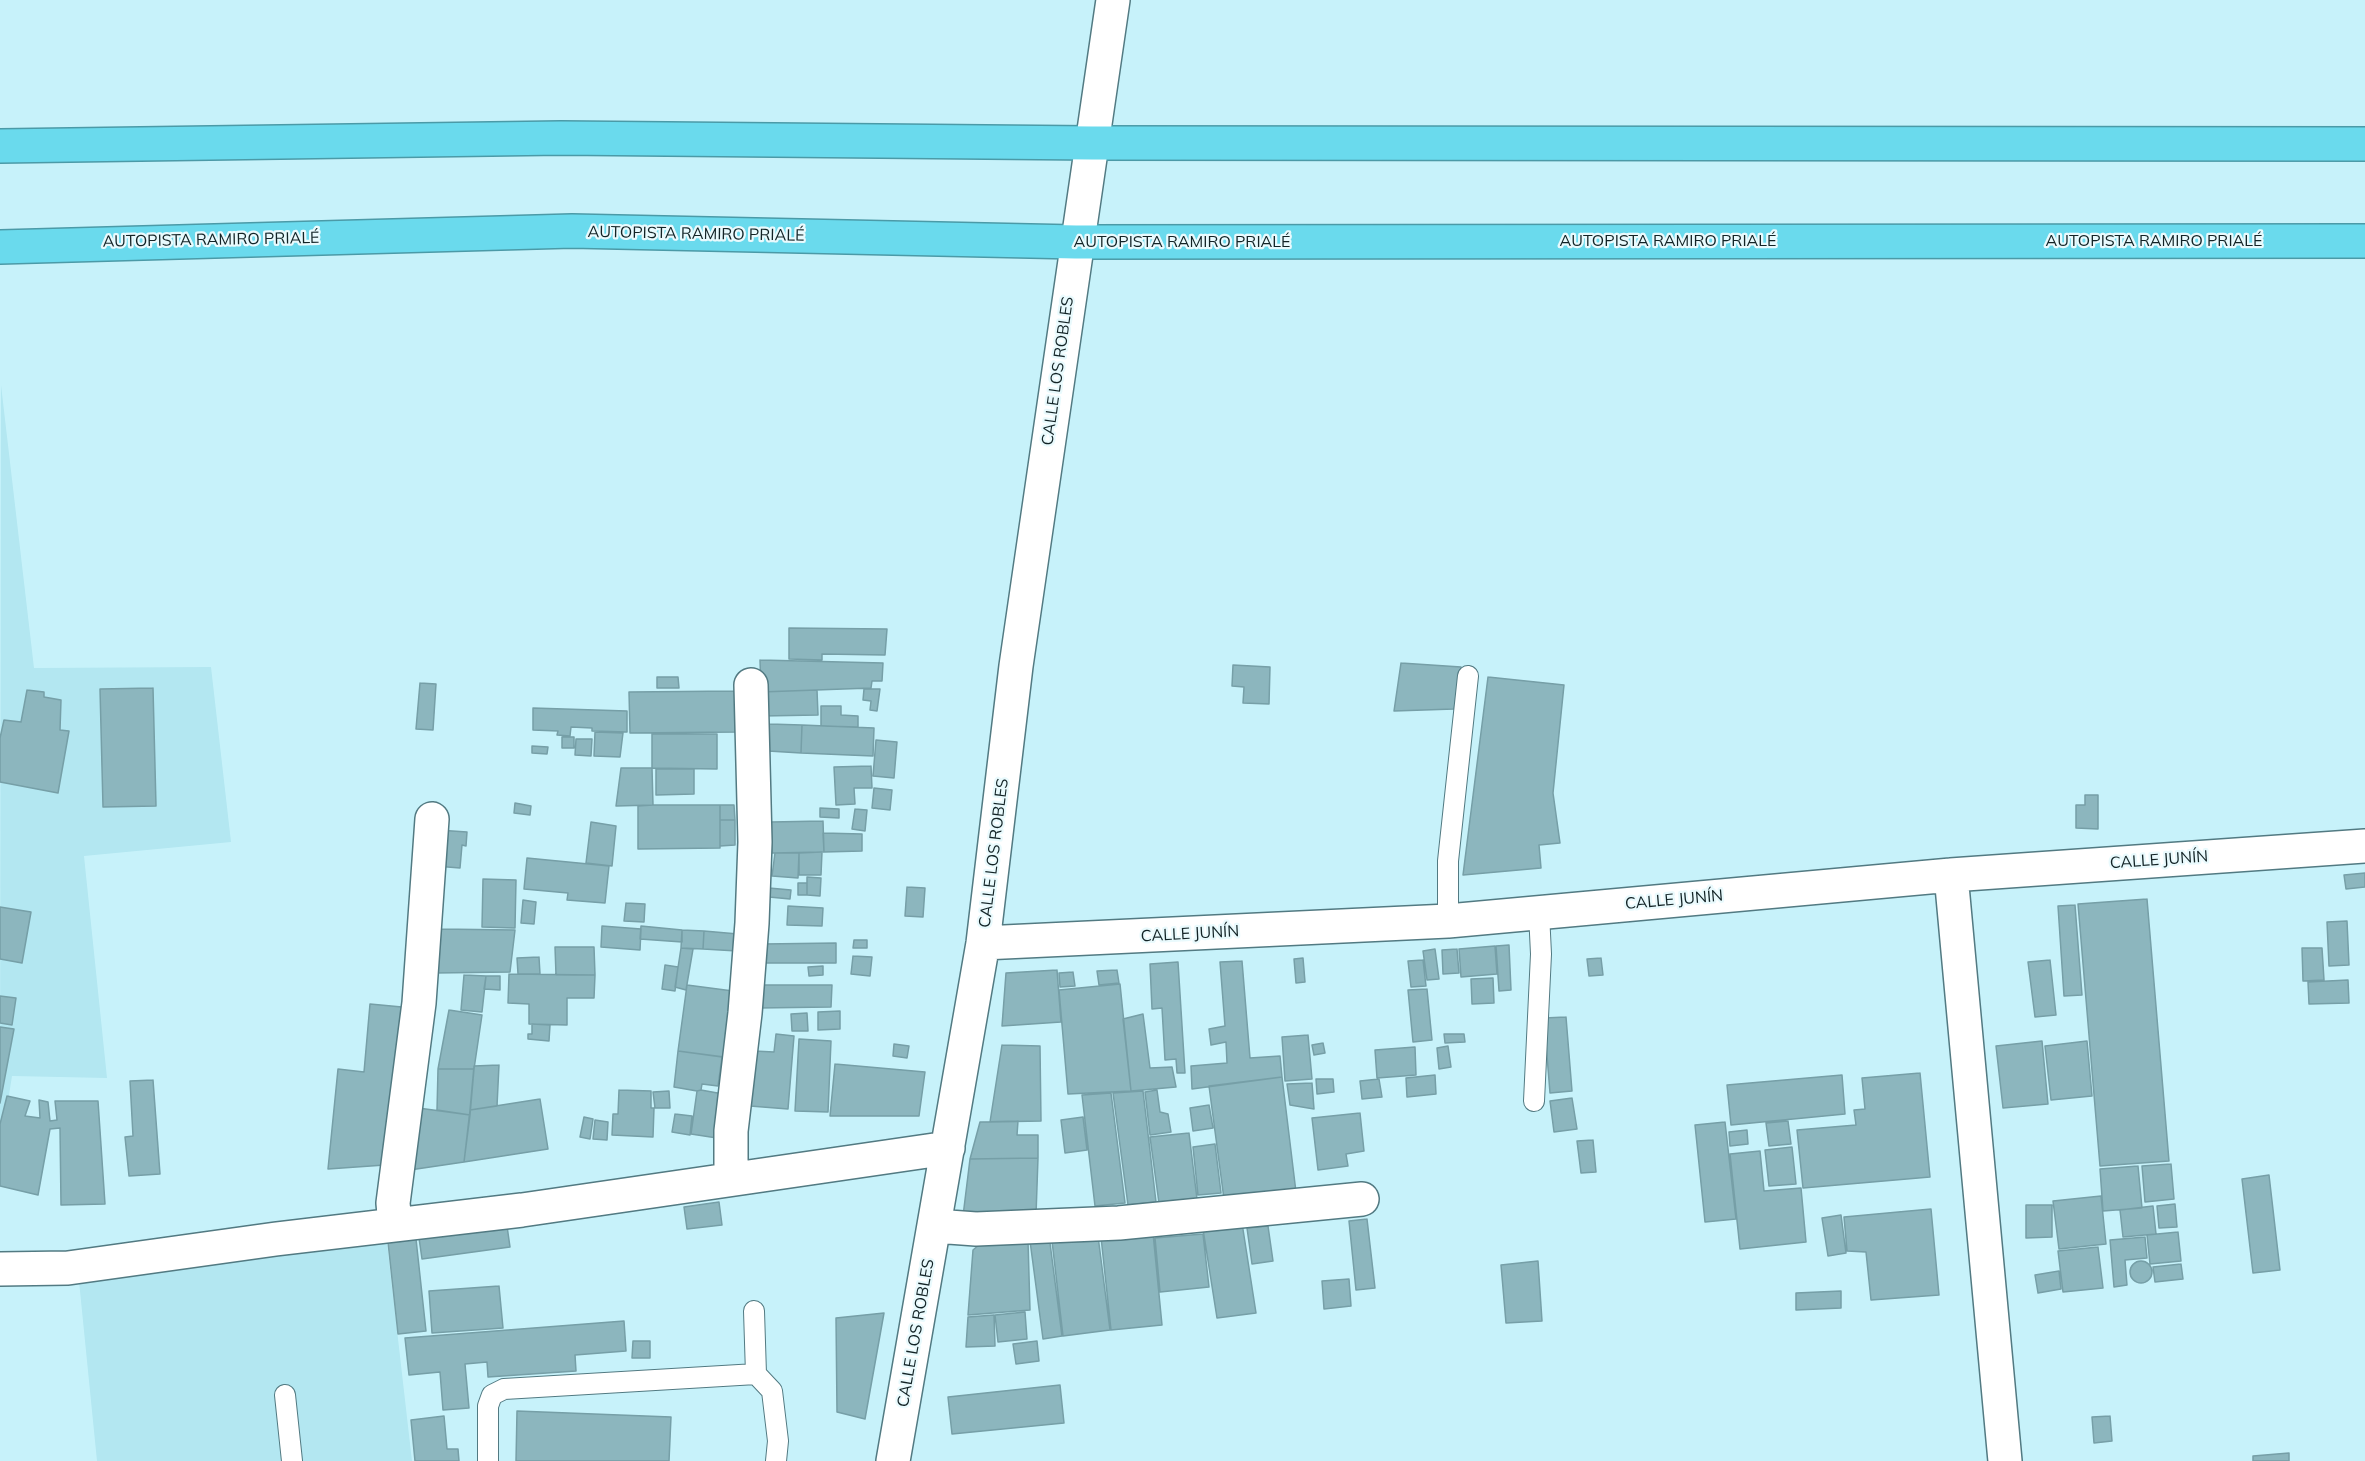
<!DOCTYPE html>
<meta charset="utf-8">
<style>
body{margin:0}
canvas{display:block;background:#c7f2fa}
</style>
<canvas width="2365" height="1461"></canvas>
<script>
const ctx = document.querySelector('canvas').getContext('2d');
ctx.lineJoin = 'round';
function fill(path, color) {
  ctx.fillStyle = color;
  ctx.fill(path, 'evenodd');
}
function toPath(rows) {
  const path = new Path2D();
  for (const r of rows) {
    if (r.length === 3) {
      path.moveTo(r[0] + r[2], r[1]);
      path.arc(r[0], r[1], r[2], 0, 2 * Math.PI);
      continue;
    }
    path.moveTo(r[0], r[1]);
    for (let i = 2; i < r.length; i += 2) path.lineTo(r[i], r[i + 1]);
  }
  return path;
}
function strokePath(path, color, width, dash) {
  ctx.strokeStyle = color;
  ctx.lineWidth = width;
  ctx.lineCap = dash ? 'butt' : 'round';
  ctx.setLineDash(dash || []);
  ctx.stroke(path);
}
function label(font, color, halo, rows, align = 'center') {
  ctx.font = font + ' Mulish,sans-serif';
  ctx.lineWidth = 4.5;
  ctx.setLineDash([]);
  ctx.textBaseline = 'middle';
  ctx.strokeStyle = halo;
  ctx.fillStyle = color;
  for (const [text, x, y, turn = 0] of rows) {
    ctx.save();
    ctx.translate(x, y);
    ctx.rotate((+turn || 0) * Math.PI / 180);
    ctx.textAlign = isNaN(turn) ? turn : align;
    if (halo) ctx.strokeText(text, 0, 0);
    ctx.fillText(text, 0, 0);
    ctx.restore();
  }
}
const built = toPath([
 [1,385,34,668,211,667,231,842,84,856,107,1078,12,1076,0,1152],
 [386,1234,412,1461,97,1461,78,1271]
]);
const building = toPath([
 [789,628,887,629,885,655,822,654,822,660,789,659,789,628],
 [760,660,883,663,882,681,872,681,871,688,761,692,760,660],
 [1401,663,1461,667,1454,709,1394,711,1401,663],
 [1233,665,1270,667,1269,704,1243,703,1244,687,1232,686,1233,665],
 [657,677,678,677,679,688,657,688,657,677],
 [1488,677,1564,685,1553,793,1560,843,1539,845,1541,868,1463,875,1488,677],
 [420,683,436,684,433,730,416,729,420,683],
 [153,688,156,806,103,807,100,689,153,688],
 [864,689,880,689,877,711,870,710,871,701,863,700,864,689],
 [27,690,44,692,44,697,61,700,60,730,69,731,58,793,0,782,0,738,4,720,21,722,27,690],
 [817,690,818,715,762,716,761,692,817,690],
 [736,691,737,732,630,733,629,692,736,691],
 [821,706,841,706,841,715,858,716,858,727,821,726,821,706],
 [533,708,627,711,627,732,592,731,592,728,571,727,570,736,557,735,558,731,533,730,533,708],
 [769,724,802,725,801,753,768,751,769,724],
 [802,725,874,728,873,756,801,753,802,725],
 [595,732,623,733,620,757,594,756,595,732],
 [652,734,717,734,717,769,652,768,652,734],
 [562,737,574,737,574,748,562,748,562,737],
 [576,739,592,739,591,756,575,755,576,739],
 [876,740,897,742,894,778,873,776,876,740],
 [532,746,548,747,547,754,532,753,532,746],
 [871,766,872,788,854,788,855,804,836,805,834,767,871,766],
 [621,768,652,768,653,805,616,806,621,768],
 [656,769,694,769,694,794,656,795,656,769],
 [874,788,892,790,890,810,872,808,874,788],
 [2085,795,2098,795,2098,829,2076,828,2076,805,2085,805,2085,795],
 [515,803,531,806,530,815,514,813,515,803],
 [653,805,720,805,720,848,638,849,638,806,653,805],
 [720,805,734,805,735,820,720,820,720,805],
 [820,808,839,809,839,818,820,817,820,808],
 [855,809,867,810,865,831,852,829,855,809],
 [720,820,735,820,735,845,720,846,720,820],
 [823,821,824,852,772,853,771,822,823,821],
 [591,822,616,826,612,866,586,863,591,822],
 [438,830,467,832,466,846,462,845,460,868,435,866,438,830],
 [823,833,862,834,862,851,824,852,823,833],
 [822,852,821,875,799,875,799,853,822,852],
 [775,853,799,853,798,878,772,876,775,853],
 [527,858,609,866,605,903,567,900,568,893,524,889,527,858],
 [2365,873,2365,887,2346,889,2344,875,2365,873],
 [807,877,821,878,820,896,807,895,807,877],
 [483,879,516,880,515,928,482,927,483,879],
 [798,883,807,883,807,895,798,895,798,883],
 [907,887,925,888,923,917,905,916,907,887],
 [769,888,791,890,790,899,769,897,769,888],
 [2147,899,2169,1161,2100,1166,2078,904,2147,899],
 [523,900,536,902,534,924,521,923,523,900],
 [626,903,645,904,644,922,624,921,626,903],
 [2075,905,2082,995,2064,996,2058,906,2075,905],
 [788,906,823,908,822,926,787,925,788,906],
 [0,907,31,912,22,963,0,959,0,907],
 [2347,921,2349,965,2329,966,2327,922,2347,921],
 [602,926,641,929,640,950,601,947,602,926],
 [641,926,682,930,682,942,640,939,641,926],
 [438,929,515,930,510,972,435,973,438,929],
 [682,930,704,931,703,949,681,948,682,930],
 [704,931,738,934,737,951,703,949,704,931],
 [854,940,867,940,867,948,853,948,854,940],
 [836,943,836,963,763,963,763,944,836,943],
 [1509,945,1511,990,1499,991,1496,946,1509,945],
 [1495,946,1497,974,1461,977,1459,949,1495,946],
 [555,947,594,947,595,975,556,975,555,947],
 [681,948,693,949,686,990,675,987,681,948],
 [2302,948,2322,948,2324,980,2303,981,2302,948],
 [1435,949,1439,979,1427,980,1423,951,1435,949],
 [1457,949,1459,973,1443,974,1442,950,1457,949],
 [853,956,872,957,870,976,851,974,853,956],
 [539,957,540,974,518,974,517,958,539,957],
 [1303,958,1305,982,1296,983,1294,959,1303,958],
 [1601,958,1603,975,1589,976,1587,959,1601,958],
 [1423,960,1426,986,1411,987,1408,961,1423,960],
 [2050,960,2056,1015,2035,1017,2028,962,2050,960],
 [1242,961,1250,1058,1280,1056,1282,1077,1192,1089,1191,1066,1227,1063,1226,1042,1211,1045,1209,1029,1225,1026,1220,962,1242,961],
 [1178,962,1185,1073,1177,1073,1176,1059,1165,1060,1162,1008,1152,1009,1150,964,1178,962],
 [665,965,678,967,675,991,662,989,665,965],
 [823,966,823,975,809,976,808,967,823,966],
 [1057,970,1061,1022,1002,1026,1006,973,1057,970],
 [1117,970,1119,983,1099,985,1097,971,1117,970],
 [1073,972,1075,986,1060,987,1059,973,1073,972],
 [509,974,595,975,594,998,567,998,567,1025,529,1024,529,1004,508,1003,509,974],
 [464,975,486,976,482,1012,461,1010,464,975],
 [486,976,500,976,500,990,484,989,486,976],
 [1493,978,1494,1003,1472,1004,1471,979,1493,978],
 [2348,980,2349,1003,2309,1004,2308,982,2348,980],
 [1120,984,1131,1091,1068,1094,1059,990,1120,984],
 [687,985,733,991,724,1057,678,1051,687,985],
 [759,985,832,985,831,1007,758,1008,759,985],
 [1427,989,1432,1040,1413,1042,1408,990,1427,989],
 [0,996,16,998,12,1025,0,1023,0,996],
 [370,1004,402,1007,385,1165,328,1169,338,1069,364,1072,370,1004],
 [449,1010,482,1015,474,1069,438,1069,449,1010],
 [840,1011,840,1029,818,1030,818,1012,840,1011],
 [807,1013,808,1031,792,1031,791,1014,807,1013],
 [1143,1014,1150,1068,1172,1067,1176,1087,1131,1091,1123,1019,1143,1014],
 [1566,1017,1572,1091,1550,1093,1544,1018,1566,1017],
 [532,1024,550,1025,549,1041,528,1039,528,1034,532,1034,532,1024],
 [0,1027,14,1029,0,1103,0,1027],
 [776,1034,794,1036,788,1109,750,1106,754,1051,774,1052,776,1034],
 [1444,1034,1464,1034,1465,1042,1445,1043,1444,1034],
 [1308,1035,1312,1079,1285,1081,1282,1037,1308,1035],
 [799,1039,831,1041,828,1112,795,1111,799,1039],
 [2042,1041,2048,1104,2003,1108,1996,1046,2042,1041],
 [2087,1041,2092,1096,2051,1100,2045,1046,2087,1041],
 [1323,1043,1325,1053,1314,1055,1312,1045,1323,1043],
 [894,1044,909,1046,907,1058,893,1056,894,1044],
 [1002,1045,1040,1046,1041,1121,990,1122,1002,1045],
 [1448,1046,1451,1067,1439,1069,1437,1048,1448,1046],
 [1415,1047,1416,1075,1377,1078,1375,1050,1415,1047],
 [678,1051,722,1057,718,1086,702,1084,701,1090,697,1091,674,1087,678,1051],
 [835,1064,925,1072,919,1116,830,1116,835,1064],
 [499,1065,497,1106,470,1110,474,1066,499,1065],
 [438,1069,474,1069,470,1115,437,1110,438,1069],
 [1920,1073,1930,1177,1803,1188,1797,1130,1856,1125,1854,1110,1865,1109,1862,1078,1920,1073],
 [1435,1075,1436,1094,1407,1097,1406,1078,1435,1075],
 [1842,1075,1845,1114,1731,1125,1727,1085,1842,1075],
 [1282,1077,1296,1192,1224,1199,1209,1086,1282,1077],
 [1316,1079,1333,1079,1334,1092,1317,1094,1316,1079],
 [1379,1079,1382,1097,1362,1099,1360,1081,1379,1079],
 [153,1080,160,1174,129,1176,125,1137,133,1136,130,1081,153,1080],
 [1312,1083,1314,1109,1290,1105,1287,1084,1312,1083],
 [619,1090,651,1091,651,1108,654,1108,653,1137,612,1135,613,1114,618,1114,619,1090],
 [701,1090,723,1094,717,1138,691,1134,697,1091,701,1090],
 [1157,1090,1160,1112,1168,1114,1171,1132,1150,1135,1145,1092,1157,1090],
 [669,1091,670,1108,655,1108,653,1092,669,1091],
 [1143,1091,1156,1202,1128,1205,1113,1093,1143,1091],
 [1111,1093,1125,1203,1095,1206,1082,1095,1111,1093],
 [7,1096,30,1101,25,1116,40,1118,39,1100,48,1102,50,1121,57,1120,55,1101,98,1101,105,1204,61,1205,60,1128,50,1129,38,1195,0,1186,0,1124,7,1096],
 [1572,1098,1577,1129,1554,1132,1550,1101,1572,1098],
 [540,1099,548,1149,464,1162,470,1110,540,1099],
 [1209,1105,1213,1128,1193,1131,1190,1108,1209,1105],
 [411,1107,470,1115,464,1162,403,1171,411,1107],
 [1360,1113,1364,1151,1346,1154,1348,1166,1318,1170,1312,1118,1360,1113],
 [675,1114,692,1116,690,1135,672,1132,675,1114],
 [584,1117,593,1119,590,1139,580,1137,584,1117],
 [1083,1117,1087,1150,1065,1153,1061,1120,1083,1117],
 [595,1120,608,1122,607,1140,593,1139,595,1120],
 [1018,1121,1017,1135,1038,1135,1038,1158,970,1159,980,1122,1018,1121],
 [1788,1121,1791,1144,1769,1146,1766,1123,1788,1121],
 [1725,1122,1736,1219,1705,1222,1695,1125,1725,1122],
 [1747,1130,1748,1144,1730,1146,1729,1132,1747,1130],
 [1189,1133,1197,1199,1159,1203,1150,1137,1189,1133],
 [1593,1140,1596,1172,1581,1173,1577,1141,1593,1140],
 [1215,1144,1221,1193,1198,1195,1193,1147,1215,1144],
 [1792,1147,1796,1184,1769,1186,1765,1150,1792,1147],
 [1760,1151,1764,1191,1801,1188,1806,1242,1740,1249,1730,1154,1760,1151],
 [1038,1158,1036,1215,963,1216,970,1159,1038,1158],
 [2171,1164,2174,1199,2145,1202,2142,1166,2171,1164],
 [2138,1166,2142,1208,2103,1211,2100,1169,2138,1166],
 [2269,1175,2280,1270,2253,1273,2242,1179,2269,1175],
 [2101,1196,2106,1244,2059,1249,2053,1201,2101,1196],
 [719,1202,722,1225,687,1229,684,1207,719,1202],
 [2175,1204,2177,1227,2159,1228,2157,1206,2175,1204],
 [2026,1205,2052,1205,2052,1237,2026,1238,2026,1205],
 [2153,1206,2156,1234,2123,1237,2120,1210,2153,1206],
 [1931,1209,1939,1295,1871,1300,1866,1252,1847,1251,1844,1217,1931,1209],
 [1841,1215,1846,1253,1828,1256,1822,1218,1841,1215],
 [1367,1219,1375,1288,1356,1290,1349,1221,1367,1219],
 [1242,1223,1256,1313,1217,1318,1203,1229,1242,1223],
 [507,1226,510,1247,422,1259,419,1238,507,1226],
 [1268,1226,1273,1261,1252,1264,1247,1228,1268,1226],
 [2178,1232,2181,1261,2150,1264,2147,1235,2178,1232],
 [1153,1233,1162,1325,1111,1330,1101,1237,1153,1233],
 [1203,1234,1209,1287,1160,1292,1155,1238,1203,1234],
 [1098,1236,1110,1330,1063,1336,1052,1241,1098,1236],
 [2145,1237,2147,1258,2125,1260,2127,1285,2114,1287,2110,1240,2145,1237],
 [416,1239,426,1331,398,1334,388,1242,416,1239],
 [1028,1241,1030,1310,968,1315,973,1250,980,1244,1028,1241],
 [1030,1241,1050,1243,1062,1336,1043,1339,1030,1241],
 [2098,1247,2103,1288,2063,1292,2058,1251,2098,1247],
 [2141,1272,11],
 [1538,1261,1542,1321,1506,1323,1501,1265,1538,1261],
 [2181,1264,2183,1279,2155,1282,2153,1267,2181,1264],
 [2059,1271,2061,1289,2038,1293,2035,1275,2059,1271],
 [1349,1279,1351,1306,1324,1309,1322,1281,1349,1279],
 [499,1286,503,1328,432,1333,429,1291,499,1286],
 [1841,1291,1841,1308,1796,1310,1796,1293,1841,1291],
 [1025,1312,1027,1339,998,1342,995,1315,1025,1312],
 [884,1313,865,1419,837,1412,836,1318,884,1313],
 [994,1315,995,1346,966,1347,968,1317,994,1315],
 [624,1321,626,1351,575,1355,576,1371,488,1377,487,1362,465,1364,469,1408,443,1410,440,1372,409,1375,405,1338,624,1321],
 [633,1341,650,1341,650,1358,632,1358,633,1341],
 [1037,1341,1039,1361,1016,1364,1013,1344,1037,1341],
 [1060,1385,1064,1423,952,1434,948,1397,1060,1385],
 [517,1411,671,1417,669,1461,516,1461,517,1411],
 [444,1416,447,1449,458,1449,459,1461,415,1461,411,1420,444,1416],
 [2110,1416,2112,1441,2094,1443,2092,1417,2110,1416],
 [2289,1453,2289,1461,2253,1461,2253,1456,2289,1453]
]);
const lane = toPath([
 [1448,921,1448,861,1468,676],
 [1534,1101,1541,954,1539,913],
 [754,1311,756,1374],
 [285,1395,292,1461],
 [488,1461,488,1406,492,1395,504,1389,756,1374,772,1391,778,1441,776,1461]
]);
const street = toPath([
 [1951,875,2005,1461],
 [983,943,1448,921,1951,875,2365,846],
 [731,1178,731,1131,745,1013,752,923,755,842,751,685],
 [395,1225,393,1203,419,1003,432,819],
 [935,1226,976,1229,1119,1223,1362,1199],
 [0,1269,68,1268,276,1239,522,1210,948,1148],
 [893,1461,983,943,1016,666,1113,0]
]);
const highway = toPath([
 [0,146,561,138,1092,143,2365,144],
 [0,247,572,231,1076,242,2365,241]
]);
const streetNames = [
 ["AUTOPISTA RAMIRO PRIALÉ",696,234,1],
 ["AUTOPISTA RAMIRO PRIALÉ",211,240,-1],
 ["AUTOPISTA RAMIRO PRIALÉ",1668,241],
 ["AUTOPISTA RAMIRO PRIALÉ",2154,241],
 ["AUTOPISTA RAMIRO PRIALÉ",1182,242],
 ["CALLE LOS ROBLES",1058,371,-82],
 ["CALLE LOS ROBLES",994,853,-83],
 ["CALLE JUNÍN",2159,860,-4],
 ["CALLE JUNÍN",1674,900,-5],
 ["CALLE JUNÍN",1190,934,-3],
 ["CALLE LOS ROBLES",916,1333,-80]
];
fill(built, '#b3e7f1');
fill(building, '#8cb6be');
strokePath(building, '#769fa7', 1.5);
strokePath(lane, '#527a82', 22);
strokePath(street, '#527a82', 36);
strokePath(highway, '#4b9aa7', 36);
strokePath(lane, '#fff', 20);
strokePath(street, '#fff', 33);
strokePath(highway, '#6adaed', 33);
label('16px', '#122326', '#e9fafd', streetNames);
</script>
